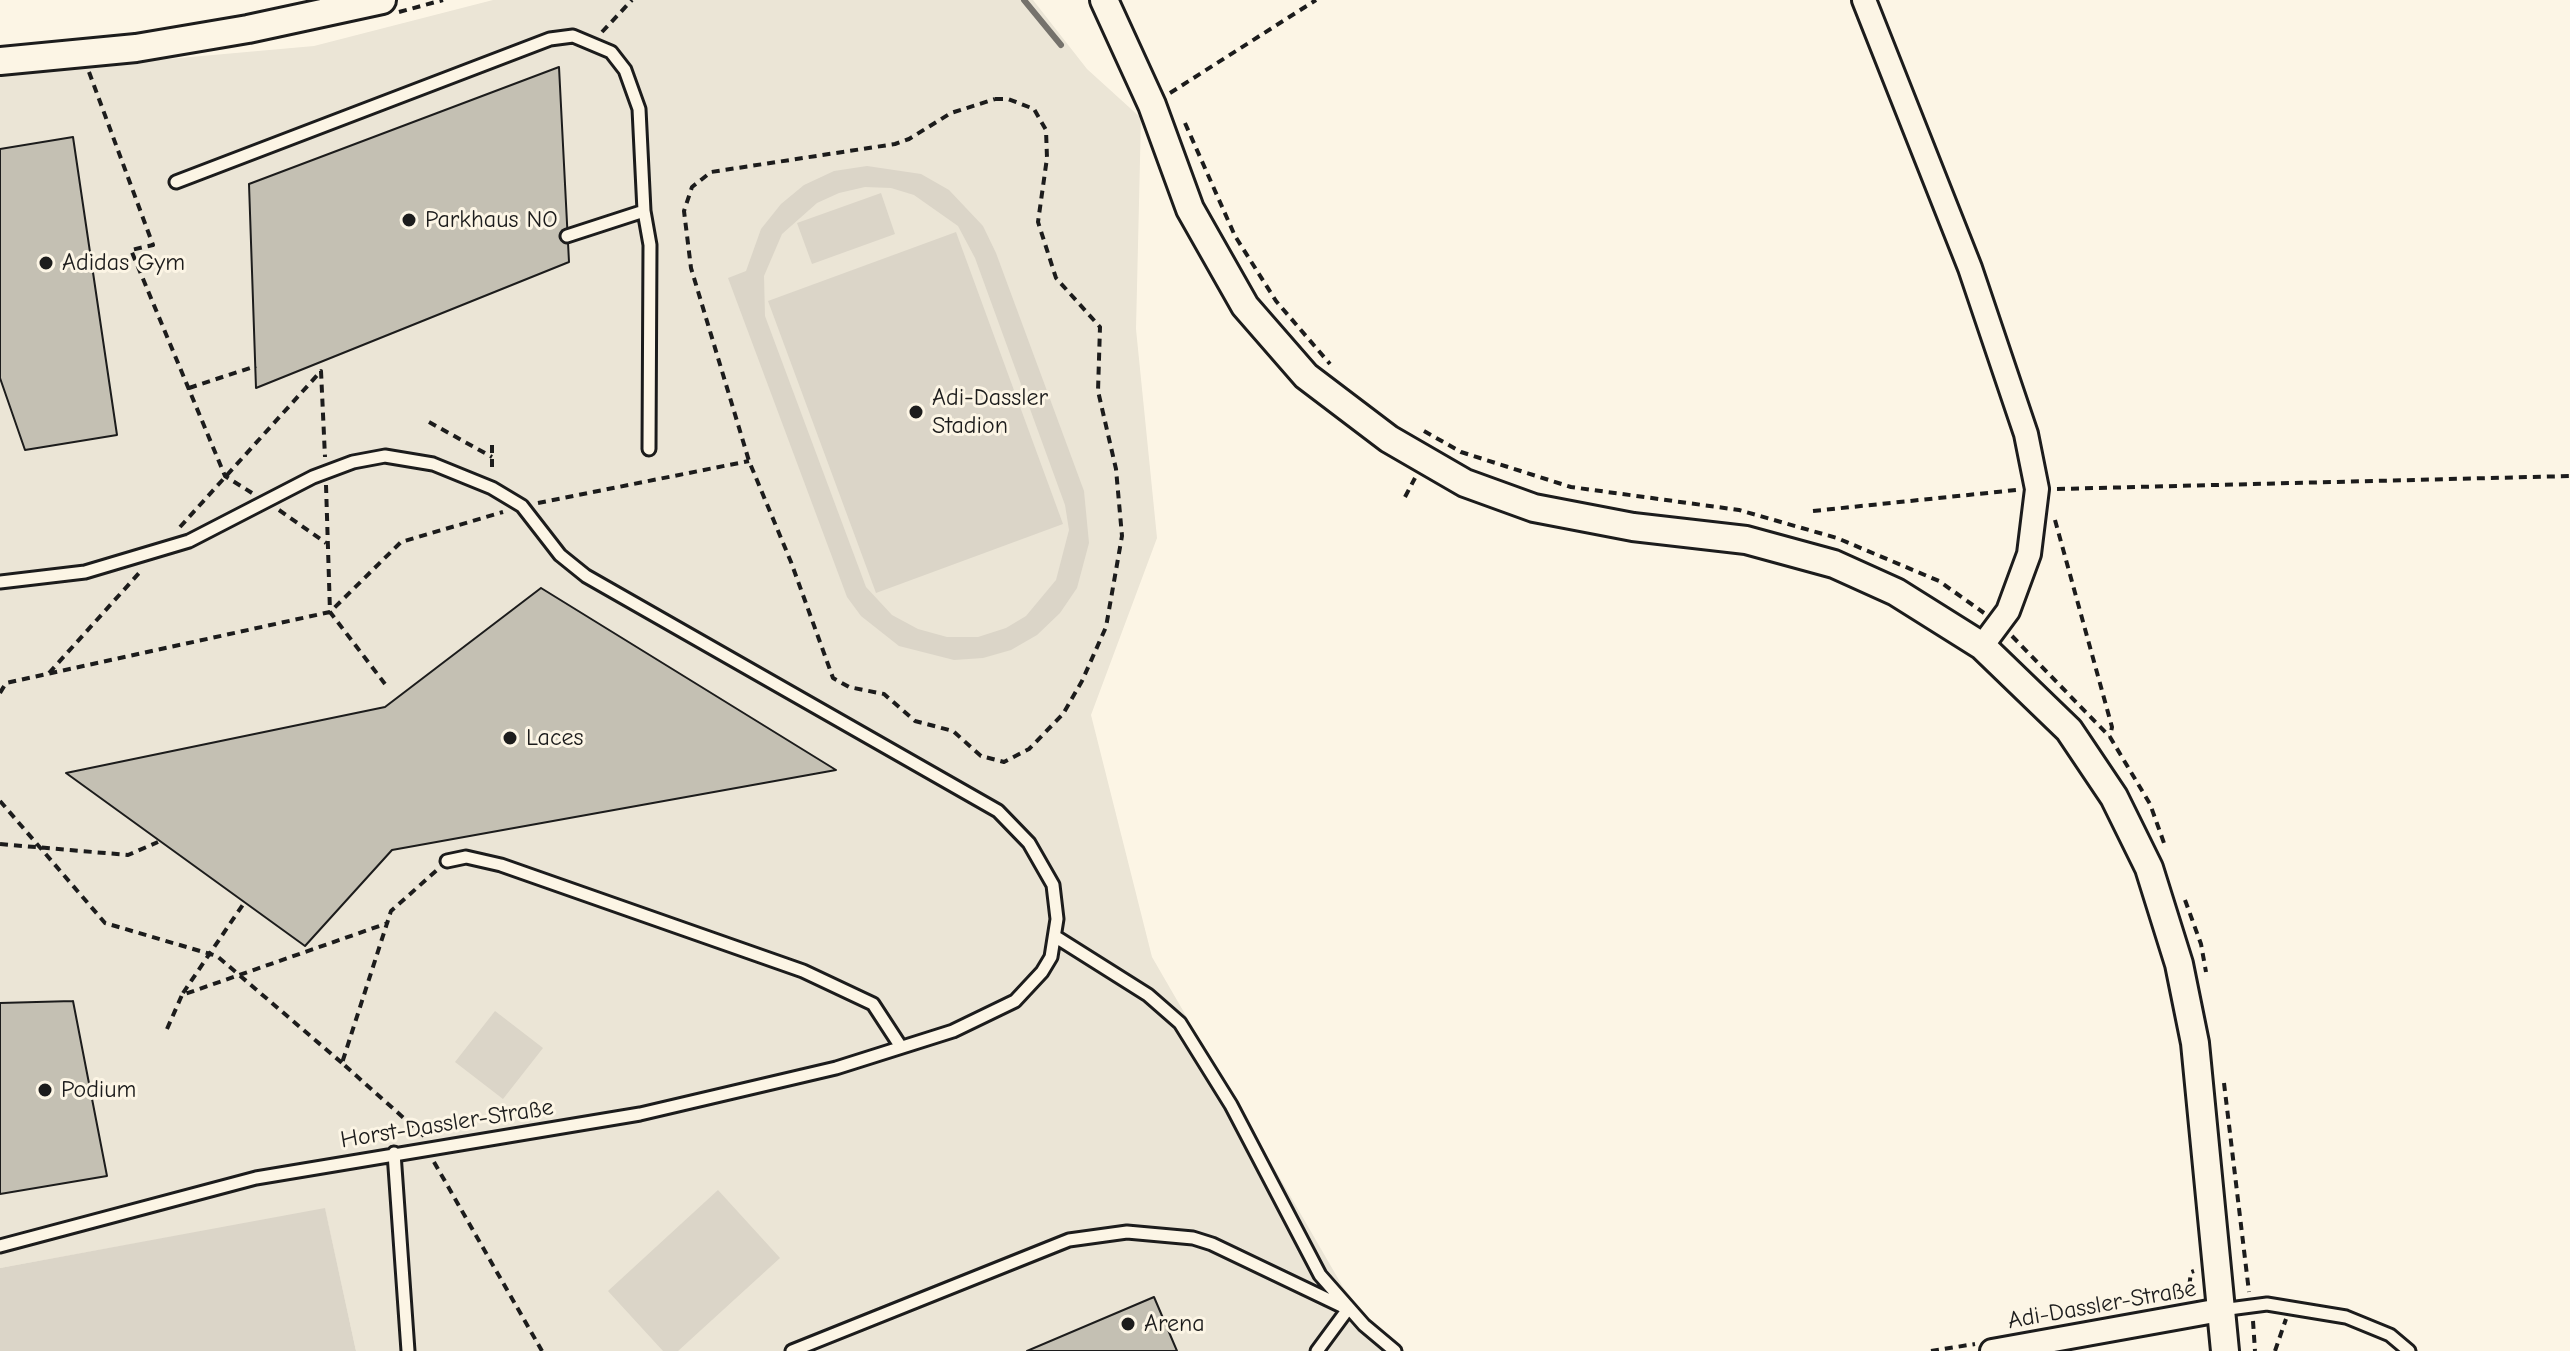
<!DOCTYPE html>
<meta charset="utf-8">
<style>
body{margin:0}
canvas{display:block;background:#fcf5e5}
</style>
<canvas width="2570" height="1351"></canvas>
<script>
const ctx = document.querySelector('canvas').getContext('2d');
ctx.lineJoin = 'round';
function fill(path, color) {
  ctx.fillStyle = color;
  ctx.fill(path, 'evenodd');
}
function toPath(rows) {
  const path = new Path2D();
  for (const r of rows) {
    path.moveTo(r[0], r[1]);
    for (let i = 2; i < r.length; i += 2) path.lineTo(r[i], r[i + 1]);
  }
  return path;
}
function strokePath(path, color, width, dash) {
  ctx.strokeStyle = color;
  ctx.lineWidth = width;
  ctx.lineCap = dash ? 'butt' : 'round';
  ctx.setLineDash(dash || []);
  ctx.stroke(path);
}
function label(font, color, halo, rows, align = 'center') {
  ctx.font = font + ' "Comic Neue",sans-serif';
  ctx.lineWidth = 6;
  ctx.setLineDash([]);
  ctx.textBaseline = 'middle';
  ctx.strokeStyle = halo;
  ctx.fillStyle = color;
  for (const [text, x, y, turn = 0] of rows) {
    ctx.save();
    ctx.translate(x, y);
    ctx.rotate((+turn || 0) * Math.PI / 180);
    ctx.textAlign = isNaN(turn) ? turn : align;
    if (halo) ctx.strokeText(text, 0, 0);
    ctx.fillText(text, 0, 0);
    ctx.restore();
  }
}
const built = toPath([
 [493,0,1033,0,1087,69,1141,118,1136,329,1157,538,1091,715,1152,957,1343,1287,1394,1351,356,1351,325,1209,0,1268,0,74,314,46]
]);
const green = toPath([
 [867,166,921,174,949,190,983,226,996,253,1084,491,1089,543,1077,588,1060,613,1037,635,1011,650,983,658,954,660,899,646,861,616,847,597,728,278,746,271,761,229,781,204,804,185,834,171],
 [865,187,891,188,914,195,958,226,975,258,1065,505,1069,530,1056,580,1026,616,1006,628,978,637,947,637,918,629,892,615,866,587,765,316,764,276,782,234,817,203,839,193],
 [881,193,895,234,812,264,797,223],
 [956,232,1063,524,876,593,768,301],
 [495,1011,543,1048,503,1099,455,1062],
 [718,1190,780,1258,678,1351,663,1351,608,1291],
 [325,1208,356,1351,0,1351,0,1268]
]);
const stream = toPath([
 [1024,0,1061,45]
]);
const building = toPath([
 [559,67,569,262,256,388,249,184,559,67],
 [73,137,117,435,25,450,0,378,0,149,73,137],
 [541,588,836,770,392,850,305,946,66,773,385,707,541,588],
 [73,1001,107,1176,0,1194,0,1003,73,1001],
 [1154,1297,1177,1351,1027,1351,1154,1297]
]);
const path = toPath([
 [399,12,443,0],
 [602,32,632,0],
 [89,72,153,245,131,250,225,476,252,493],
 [1170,93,1316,0],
 [995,99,1008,99,1034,109,1046,130,1047,158,1038,222,1056,278,1100,327,1098,391,1116,469,1122,536,1106,627,1082,681,1063,714,1029,749,1004,762,981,756,953,731,915,721,884,694,849,687,833,678,791,562,749,461,691,268,684,211,692,187,711,172,895,144,909,139,951,113,995,99],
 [1185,123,1235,236,1276,301,1330,364],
 [189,388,256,366],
 [429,422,492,457],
 [1424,431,1461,452,1571,487,1739,510,1837,538,1939,581,1984,613],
 [492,445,492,473],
 [326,485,330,612,385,684],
 [2057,489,2570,476],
 [1405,497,1415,478],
 [538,503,749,461],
 [279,510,326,543],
 [1813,511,2016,490],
 [2055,520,2112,727,2110,737],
 [180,527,321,371,325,457],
 [2012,636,2110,737,2150,804,2164,843],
 [49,673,140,572],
 [0,693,6,683,330,612,401,542,503,512],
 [0,801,105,923,217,956,342,1063],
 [0,844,128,855,158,842],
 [2185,900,2201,944,2206,972],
 [183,993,244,903],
 [167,1029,182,995,388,923],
 [2224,1083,2249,1292],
 [424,1136,342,1063,391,911,437,870],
 [434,1162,542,1351],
 [2182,1297,2189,1288,2191,1272,2194,1271],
 [2253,1321,2255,1351],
 [1931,1351,1975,1344],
 [2275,1351,2286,1319]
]);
const service = toPath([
 [176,182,550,39,573,36,611,52,625,70,639,109,644,211,650,245,649,449],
 [567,236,644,211],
 [0,582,85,572,189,541,313,477,353,462,385,456,433,464,492,488,522,506,560,555,586,576,998,811,1029,843,1053,885,1057,919,1051,957,1042,972,1015,1001,953,1031,836,1068,640,1114,256,1178,0,1246],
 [447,861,466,857,501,865,803,971,873,1004,901,1047],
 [1056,937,1148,995,1180,1023,1231,1105,1320,1275,1364,1325,1395,1351],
 [394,1153,408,1351],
 [2221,1310,2267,1304,2346,1317,2390,1335,2409,1351],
 [792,1351,1069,1240,1127,1232,1193,1238,1212,1244,1348,1309,1317,1351]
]);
const minor = toPath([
 [1864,0,1970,268,2026,434,2037,489,2029,554,2008,611,1982,646],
 [1992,1351,2220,1310]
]);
const tertiary = toPath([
 [1104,0,1152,105,1190,209,1245,306,1306,376,1389,439,1465,483,1534,508,1633,527,1746,540,1834,564,1896,592,1982,646,2069,730,2114,797,2149,868,2179,964,2195,1043,2225,1351],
 [0,61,136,48,248,29,382,0]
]);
const markers = [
 [409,220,8,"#1c1c1c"],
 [46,263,8,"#1c1c1c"],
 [916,412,8,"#1c1c1c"],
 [510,738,8,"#1c1c1c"],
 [45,1090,8,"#1c1c1c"],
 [1128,1324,8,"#1c1c1c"]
];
const poiNames = [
 ["Parkhaus NO",425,220],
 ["Adidas Gym",62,263],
 ["Adi-Dassler",932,398],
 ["Stadion",932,426],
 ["Laces",526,738],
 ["Podium",61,1090],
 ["Arena",1144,1324]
];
const streetNames = [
 ["Horst-Dassler-Straße",447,1124,-9],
 ["Adi-Dassler-Straße",2102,1305,-10]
];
fill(built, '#ebe5d6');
fill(green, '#dbd5c8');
strokePath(stream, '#75726c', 6);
fill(building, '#c4c0b3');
strokePath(building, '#1c1c1c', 2);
strokePath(service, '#1c1c1c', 17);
strokePath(minor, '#1c1c1c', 28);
strokePath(tertiary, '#1c1c1c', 32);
strokePath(path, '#1c1c1c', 4, [8, 6]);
strokePath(service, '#fcf5e5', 11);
strokePath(minor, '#fcf5e5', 22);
strokePath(tertiary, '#fcf5e5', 26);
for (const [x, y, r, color] of markers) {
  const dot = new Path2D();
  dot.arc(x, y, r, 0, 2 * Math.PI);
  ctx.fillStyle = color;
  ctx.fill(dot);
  strokePath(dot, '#fcf5e5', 3);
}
label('24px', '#1c1c1c', '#fcf5e5', poiNames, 'left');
label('24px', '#1c1c1c', '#fcf5e5', streetNames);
</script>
